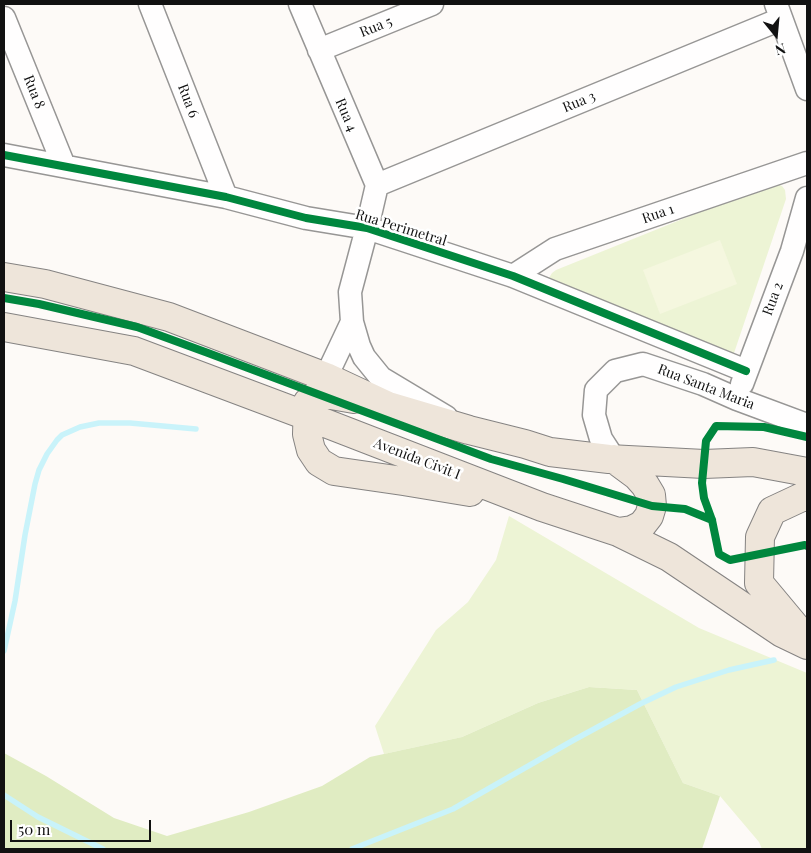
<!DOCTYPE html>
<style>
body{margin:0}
#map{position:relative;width:811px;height:853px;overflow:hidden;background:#fdfaf7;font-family:"Playfair Display",serif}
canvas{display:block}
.frame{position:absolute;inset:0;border:5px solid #111;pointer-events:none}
.north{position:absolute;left:751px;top:10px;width:50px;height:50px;-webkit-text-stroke:4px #fff;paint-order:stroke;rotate:163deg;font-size:14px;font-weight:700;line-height:20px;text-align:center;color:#111}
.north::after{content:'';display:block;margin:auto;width:18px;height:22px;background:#111;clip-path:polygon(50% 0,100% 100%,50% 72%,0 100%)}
.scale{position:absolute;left:10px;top:820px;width:141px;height:22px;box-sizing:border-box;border:2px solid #111;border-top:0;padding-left:6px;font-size:15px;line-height:18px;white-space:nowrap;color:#111;-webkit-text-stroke:4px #fff;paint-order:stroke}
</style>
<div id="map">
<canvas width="811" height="853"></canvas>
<div class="frame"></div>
<div class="north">N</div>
<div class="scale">50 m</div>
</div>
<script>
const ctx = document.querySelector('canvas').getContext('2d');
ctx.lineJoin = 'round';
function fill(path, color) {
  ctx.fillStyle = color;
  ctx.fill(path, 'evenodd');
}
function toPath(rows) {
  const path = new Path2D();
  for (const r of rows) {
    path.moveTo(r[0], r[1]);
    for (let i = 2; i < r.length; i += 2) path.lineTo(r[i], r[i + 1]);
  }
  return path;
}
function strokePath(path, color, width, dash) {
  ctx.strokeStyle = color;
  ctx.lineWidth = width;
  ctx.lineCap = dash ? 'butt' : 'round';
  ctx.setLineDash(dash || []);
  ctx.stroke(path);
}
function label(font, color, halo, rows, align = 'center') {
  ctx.font = font + ' "Playfair Display",serif';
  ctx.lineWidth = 5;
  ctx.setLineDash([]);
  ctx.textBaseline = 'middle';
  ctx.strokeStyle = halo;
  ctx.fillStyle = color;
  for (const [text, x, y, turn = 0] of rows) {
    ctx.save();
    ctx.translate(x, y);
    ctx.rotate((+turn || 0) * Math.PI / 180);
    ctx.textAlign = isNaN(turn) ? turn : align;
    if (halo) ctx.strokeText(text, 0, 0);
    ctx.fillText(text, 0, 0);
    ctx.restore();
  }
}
const green = toPath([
 [777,184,782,186,785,190,786,199,733,356,548,284,549,278,552,273,556,270,767,185],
 [509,516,699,628,807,673,807,849,762,849,759,842,720,796,683,783,637,690,589,687,538,703,462,737,384,754,375,726,436,630,468,602,496,560]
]);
const forest = toPath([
 [589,687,637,690,683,783,720,796,702,849,4,849,4,753,46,776,114,818,167,836,249,812,322,786,370,757,462,737,538,703]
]);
const pitch = toPath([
 [720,240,737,284,660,314,643,270]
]);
const stream = toPath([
 [4,651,15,601,25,535,35,484,39,470,47,454,57,440,62,435,80,427,99,423,130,423,196,429],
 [4,795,38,817,103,849],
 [352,849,453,809,572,741,640,704,676,687,729,670,774,660]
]);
const minor = toPath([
 [150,4,226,197],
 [300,4,377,185,367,228,350,292,352,322,359,346,364,357,381,378,446,417],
 [776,4,807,89],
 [4,18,64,166],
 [319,50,432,4],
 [4,155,226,197,306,218,367,228,513,276,746,371],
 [377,185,781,19],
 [513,276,555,249,807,163],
 [326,377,352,322],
 [742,384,792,251,807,198],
 [614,459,601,439,594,415,596,390,615,371,643,364,703,384,737,399,807,425]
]);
const major = toPath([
 [4,277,45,284,169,317,326,377,388,406,469,430,525,444,550,452,609,459,704,464,753,462,807,472],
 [4,327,134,351,307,416,542,507,618,532,669,557,782,633,807,645],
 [354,399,331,395,318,394,308,402,307,434,311,450,319,462,334,471,403,481,470,492],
 [614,459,637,476,645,485,651,495,652,506,649,516,642,525,632,530,618,532],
 [804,637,759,583,760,537,772,511,802,497,807,497]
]);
const cycleway = toPath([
 [4,155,226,197,306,218,367,228,513,276,746,371],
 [4,298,39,304,137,327,208,353,491,459,563,479,652,506,685,509,712,520],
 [807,437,764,427,716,426,706,441,702,483,704,498,712,520,719,554,730,560,805,545,807,546]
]);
const streetNames = [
 ["Rua 5",376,27,-22],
 ["Rua 8",34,92,68],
 ["Rua 6",188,101,69],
 ["Rua 3",579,102,-22],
 ["Rua 4",346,115,67],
 ["Rua 1",658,214,-19],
 ["Rua Perimetral",401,228,17],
 ["Rua 2",773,299,-69],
 ["Rua Santa Maria",706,387,21],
 ["Avenida Civit I",417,459,21]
];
fill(green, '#edf4d5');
fill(forest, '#e0ecc2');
fill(pitch, '#f5f7df');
strokePath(stream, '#c9f3fa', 5.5);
strokePath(minor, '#979695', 25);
strokePath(major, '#858382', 30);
strokePath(minor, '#fffefe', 22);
strokePath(major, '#eee5da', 28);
strokePath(cycleway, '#00873e', 8);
label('14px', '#111', '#fff', streetNames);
</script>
